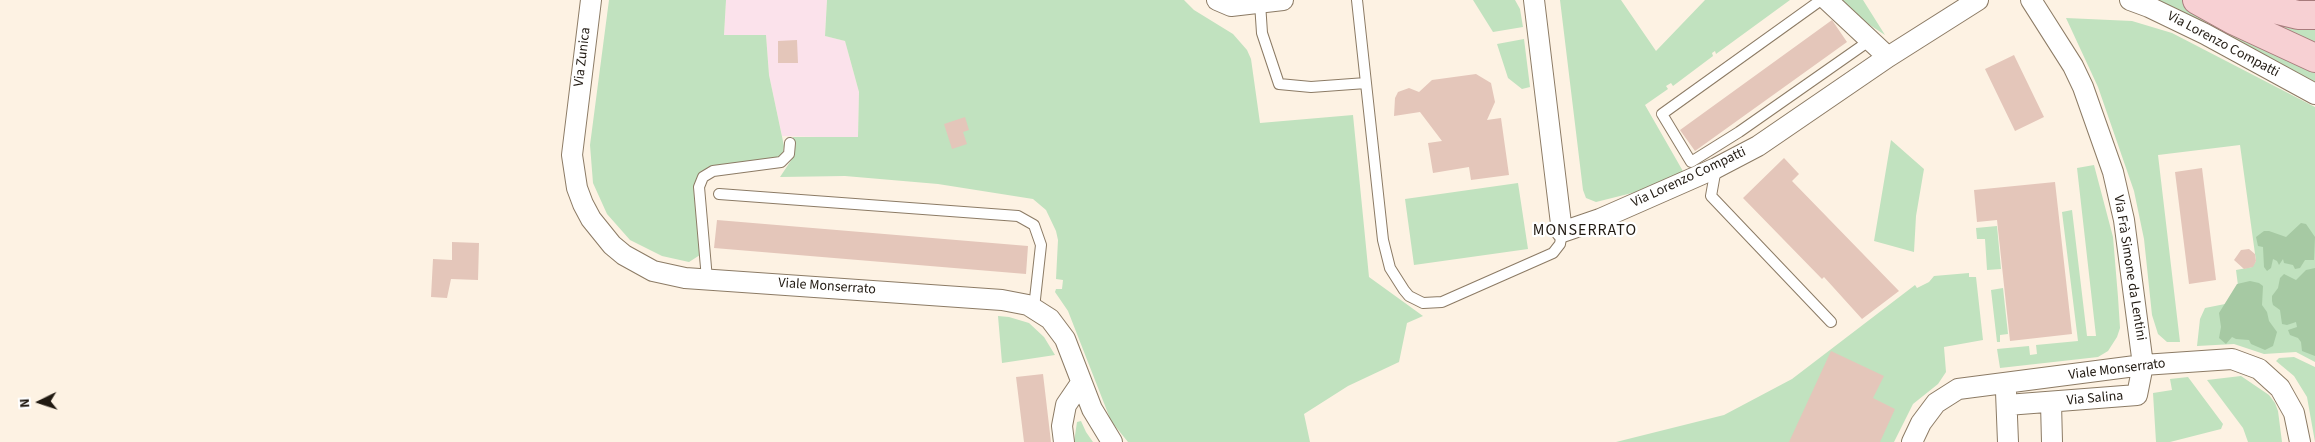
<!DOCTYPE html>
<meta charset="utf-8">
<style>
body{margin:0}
#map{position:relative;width:2315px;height:442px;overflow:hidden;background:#fdf2e3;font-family:"Source Sans 3",sans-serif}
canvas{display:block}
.north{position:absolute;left:15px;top:377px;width:50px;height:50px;-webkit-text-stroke:4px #fff;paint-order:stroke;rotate:266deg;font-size:14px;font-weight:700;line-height:20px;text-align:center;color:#201911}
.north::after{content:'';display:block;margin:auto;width:18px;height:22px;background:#201911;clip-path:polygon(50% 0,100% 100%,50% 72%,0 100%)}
</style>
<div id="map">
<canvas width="2315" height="442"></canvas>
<div class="north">N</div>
</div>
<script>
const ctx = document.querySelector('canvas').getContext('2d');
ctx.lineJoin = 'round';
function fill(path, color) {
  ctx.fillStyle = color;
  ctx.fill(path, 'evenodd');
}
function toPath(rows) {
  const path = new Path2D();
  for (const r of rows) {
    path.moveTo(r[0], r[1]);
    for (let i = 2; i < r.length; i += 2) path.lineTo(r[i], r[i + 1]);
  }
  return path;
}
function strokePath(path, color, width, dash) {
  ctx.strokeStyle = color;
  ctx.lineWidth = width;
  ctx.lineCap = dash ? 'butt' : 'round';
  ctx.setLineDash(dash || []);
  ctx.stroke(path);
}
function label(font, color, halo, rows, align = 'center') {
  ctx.font = font + ' "Source Sans 3",sans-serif';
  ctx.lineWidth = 4.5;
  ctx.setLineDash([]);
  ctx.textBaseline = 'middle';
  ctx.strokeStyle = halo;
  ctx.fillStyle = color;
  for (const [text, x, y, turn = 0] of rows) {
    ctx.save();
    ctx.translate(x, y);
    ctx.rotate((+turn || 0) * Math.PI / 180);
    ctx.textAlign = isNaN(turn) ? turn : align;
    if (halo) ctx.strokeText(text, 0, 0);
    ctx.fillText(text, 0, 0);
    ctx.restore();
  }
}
const industrial = toPath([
 [726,0,827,0,825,36,845,41,859,92,858,138,782,136,769,75,766,35,724,35]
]);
const green = toPath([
 [609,0,726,0,724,35,766,35,769,75,784,146,783,152,779,157,771,160,701,171,699,174,694,190,700,255,689,262,662,256,630,240,607,214,593,183,590,145],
 [827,0,1184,0,1194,10,1233,34,1247,50,1251,59,1260,123,1353,115,1369,277,1423,316,1407,323,1399,362,1348,386,1304,414,1310,442,1128,442,1111,421,1068,311,1055,292,1056,289,1062,289,1063,280,1056,279,1058,240,1056,231,1046,210,1033,199,938,184,845,176,780,177,792,159,796,143,792,141,793,137,858,137,859,92,845,41,825,36],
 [1473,0,1515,0,1520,9,1523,27,1493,32],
 [1560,0,1621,0,1656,51,1705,0,1790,0,1716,54,1715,51,1712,53,1713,56,1673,86,1671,83,1666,86,1668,89,1645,105,1684,173,1640,191,1596,202,1586,198,1583,190],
 [1838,0,1863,0,1885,35,1850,12],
 [2155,0,2185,0,2315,67,2315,82,2254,49],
 [2235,10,2315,24,2315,51],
 [2066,18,2132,21,2172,33,2315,107,2315,362,2296,352,2264,354,2234,344,2197,346,2200,319,2205,308,2240,301,2236,270,2252,267,2256,261,2240,145,2158,155,2180,342,2167,342,2158,334,2152,315,2144,239,2134,191,2098,87],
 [1524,39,1530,87,1522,89,1508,78,1497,44],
 [1891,140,1924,169,1916,216,1914,252,1874,241],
 [2094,165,2113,237,2118,297,2120,328,2117,337,2108,351,2098,357,2000,368,1997,349,2029,346,2030,355,2037,354,2036,345,2078,341,2062,212,2072,210,2087,336,2096,336,2077,168],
 [1518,183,1528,249,1414,265,1405,199],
 [1997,226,2001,269,1987,270,1985,239,1977,239,1976,228],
 [1969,273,1969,277,1976,277,1983,340,1944,347,1946,372,1938,384,1913,404,1894,442,1616,442,1724,415,1792,379,1915,285,1917,288,1929,282,1934,276],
 [2003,288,2008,334,2000,335,2000,342,1997,342,1991,290],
 [998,316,1009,317,1029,323,1044,337,1055,355,1002,363],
 [2294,357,2315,367,2315,442,2307,397,2294,376,2276,361,2279,358],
 [2241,376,2269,395,2275,403,2278,411,2282,442,2248,442,2243,428,2207,380],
 [2188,377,2223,424,2221,429,2170,442,2156,442,2153,393,2172,390,2170,379],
 [1081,421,1086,432,1093,442,1074,442,1077,422]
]);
const forest = toPath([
 [2301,223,2306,224,2315,237,2314,260,2305,260,2300,268,2295,269,2293,265,2284,263,2283,259,2279,265,2277,261,2273,259,2271,268,2267,271,2264,267,2263,247,2258,246,2256,237,2264,231,2269,231,2286,237],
 [2315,268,2315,356,2302,351,2301,342,2298,338,2290,335,2288,330,2297,327,2296,322,2287,325,2282,324,2280,310,2273,305,2272,301,2272,296,2278,288,2280,278,2284,274,2296,280,2306,270],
 [2250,281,2259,283,2263,286,2262,305,2267,312,2269,321,2277,332,2273,346,2265,350,2251,344,2249,340,2236,339,2232,337,2226,344,2219,338,2221,327,2219,313,2237,284]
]);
const building = toPath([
 [1832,20,1847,42,1695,151,1680,130],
 [797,40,798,63,778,63,778,41],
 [2014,55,2044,117,2015,131,1985,69],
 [1476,74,1491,83,1495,102,1487,120,1501,118,1509,175,1471,180,1469,167,1433,173,1428,143,1442,141,1420,112,1394,116,1395,98,1398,92,1409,88,1419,92,1432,80],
 [965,117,969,130,963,132,967,144,952,149,944,124],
 [1784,158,1799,174,1792,181,1899,291,1862,319,1824,277,1822,279,1743,198],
 [2202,168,2216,280,2189,284,2175,172],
 [2055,182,2072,334,2010,341,1997,220,1977,222,1974,190],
 [717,220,1028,246,1026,274,714,248],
 [452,242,479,243,478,280,451,279,447,298,431,297,433,259,452,260],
 [2249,249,2255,254,2256,261,2253,267,2244,269,2234,260,2241,250],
 [1831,351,1884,376,1873,398,1895,409,1880,442,1789,442],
 [1043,374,1051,442,1024,442,1016,377]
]);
const lane = toPath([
 [1357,0,1383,240,1390,268,1404,290,1409,296,1423,303,1442,302,1553,253,1560,244,1562,232],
 [1821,0,1662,114,1691,162,1739,132,1869,41],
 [1260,3,1262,33,1279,84,1311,87,1366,83],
 [1716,168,1711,196,1831,322],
 [719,194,1018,216,1034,225,1041,245,1034,308],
 [707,279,699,187,703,177,713,171,781,162,789,154,790,143]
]);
const street = toPath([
 [591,0,572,155,577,188,583,204,591,219,612,245,624,255,653,271,685,278,1002,300,1028,305,1050,319,1065,339,1092,409,1112,442],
 [1217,0,1231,6,1283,0],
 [1534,0,1562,232,1600,219,1716,168,1758,146,1888,57,1978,0],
 [1827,0,1888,57],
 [2130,0,2149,7,2205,34,2315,94],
 [2006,392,2008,442],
 [2051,403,2052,442],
 [2007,405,2137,395,2143,365,2124,220,2113,172,2083,87,2073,66,2031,0],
 [1064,442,1062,426,1066,405,1081,383],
 [1912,442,1921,423,1936,403,1958,389,2143,365,2232,359,2259,369,2280,388,2294,413,2300,442]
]);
const primary = toPath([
 [2197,0,2233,20,2315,58],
 [2236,0,2298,15,2315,15]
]);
const streetNames = [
 ["Via Lorenzo Compatti",2223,45,28],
 ["Via Zunica",583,57,-83],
 ["Via Lorenzo Compatti",1689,178,-25],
 ["Via Frà Simone da Lentini",2129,268,81],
 ["Viale Monserrato",827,287,4],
 ["Viale Monserrato",2117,370,-7],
 ["Via Salina",2095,399,-5]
];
const quarterNames = [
 ["MONSERRATO",1585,231]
];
fill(industrial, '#fbe2eb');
fill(green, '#c1e2bf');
fill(forest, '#a6c9a3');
fill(building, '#e4c6ba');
strokePath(lane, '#8c7b65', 12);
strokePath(street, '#8c7b65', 22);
strokePath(primary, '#a87b7c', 30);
strokePath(lane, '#fff', 10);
strokePath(street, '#fff', 20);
strokePath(primary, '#f7d0d3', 28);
label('14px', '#201911', '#fff', streetNames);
ctx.letterSpacing = '1px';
label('16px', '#201911', '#fff', quarterNames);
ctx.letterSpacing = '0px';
</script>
